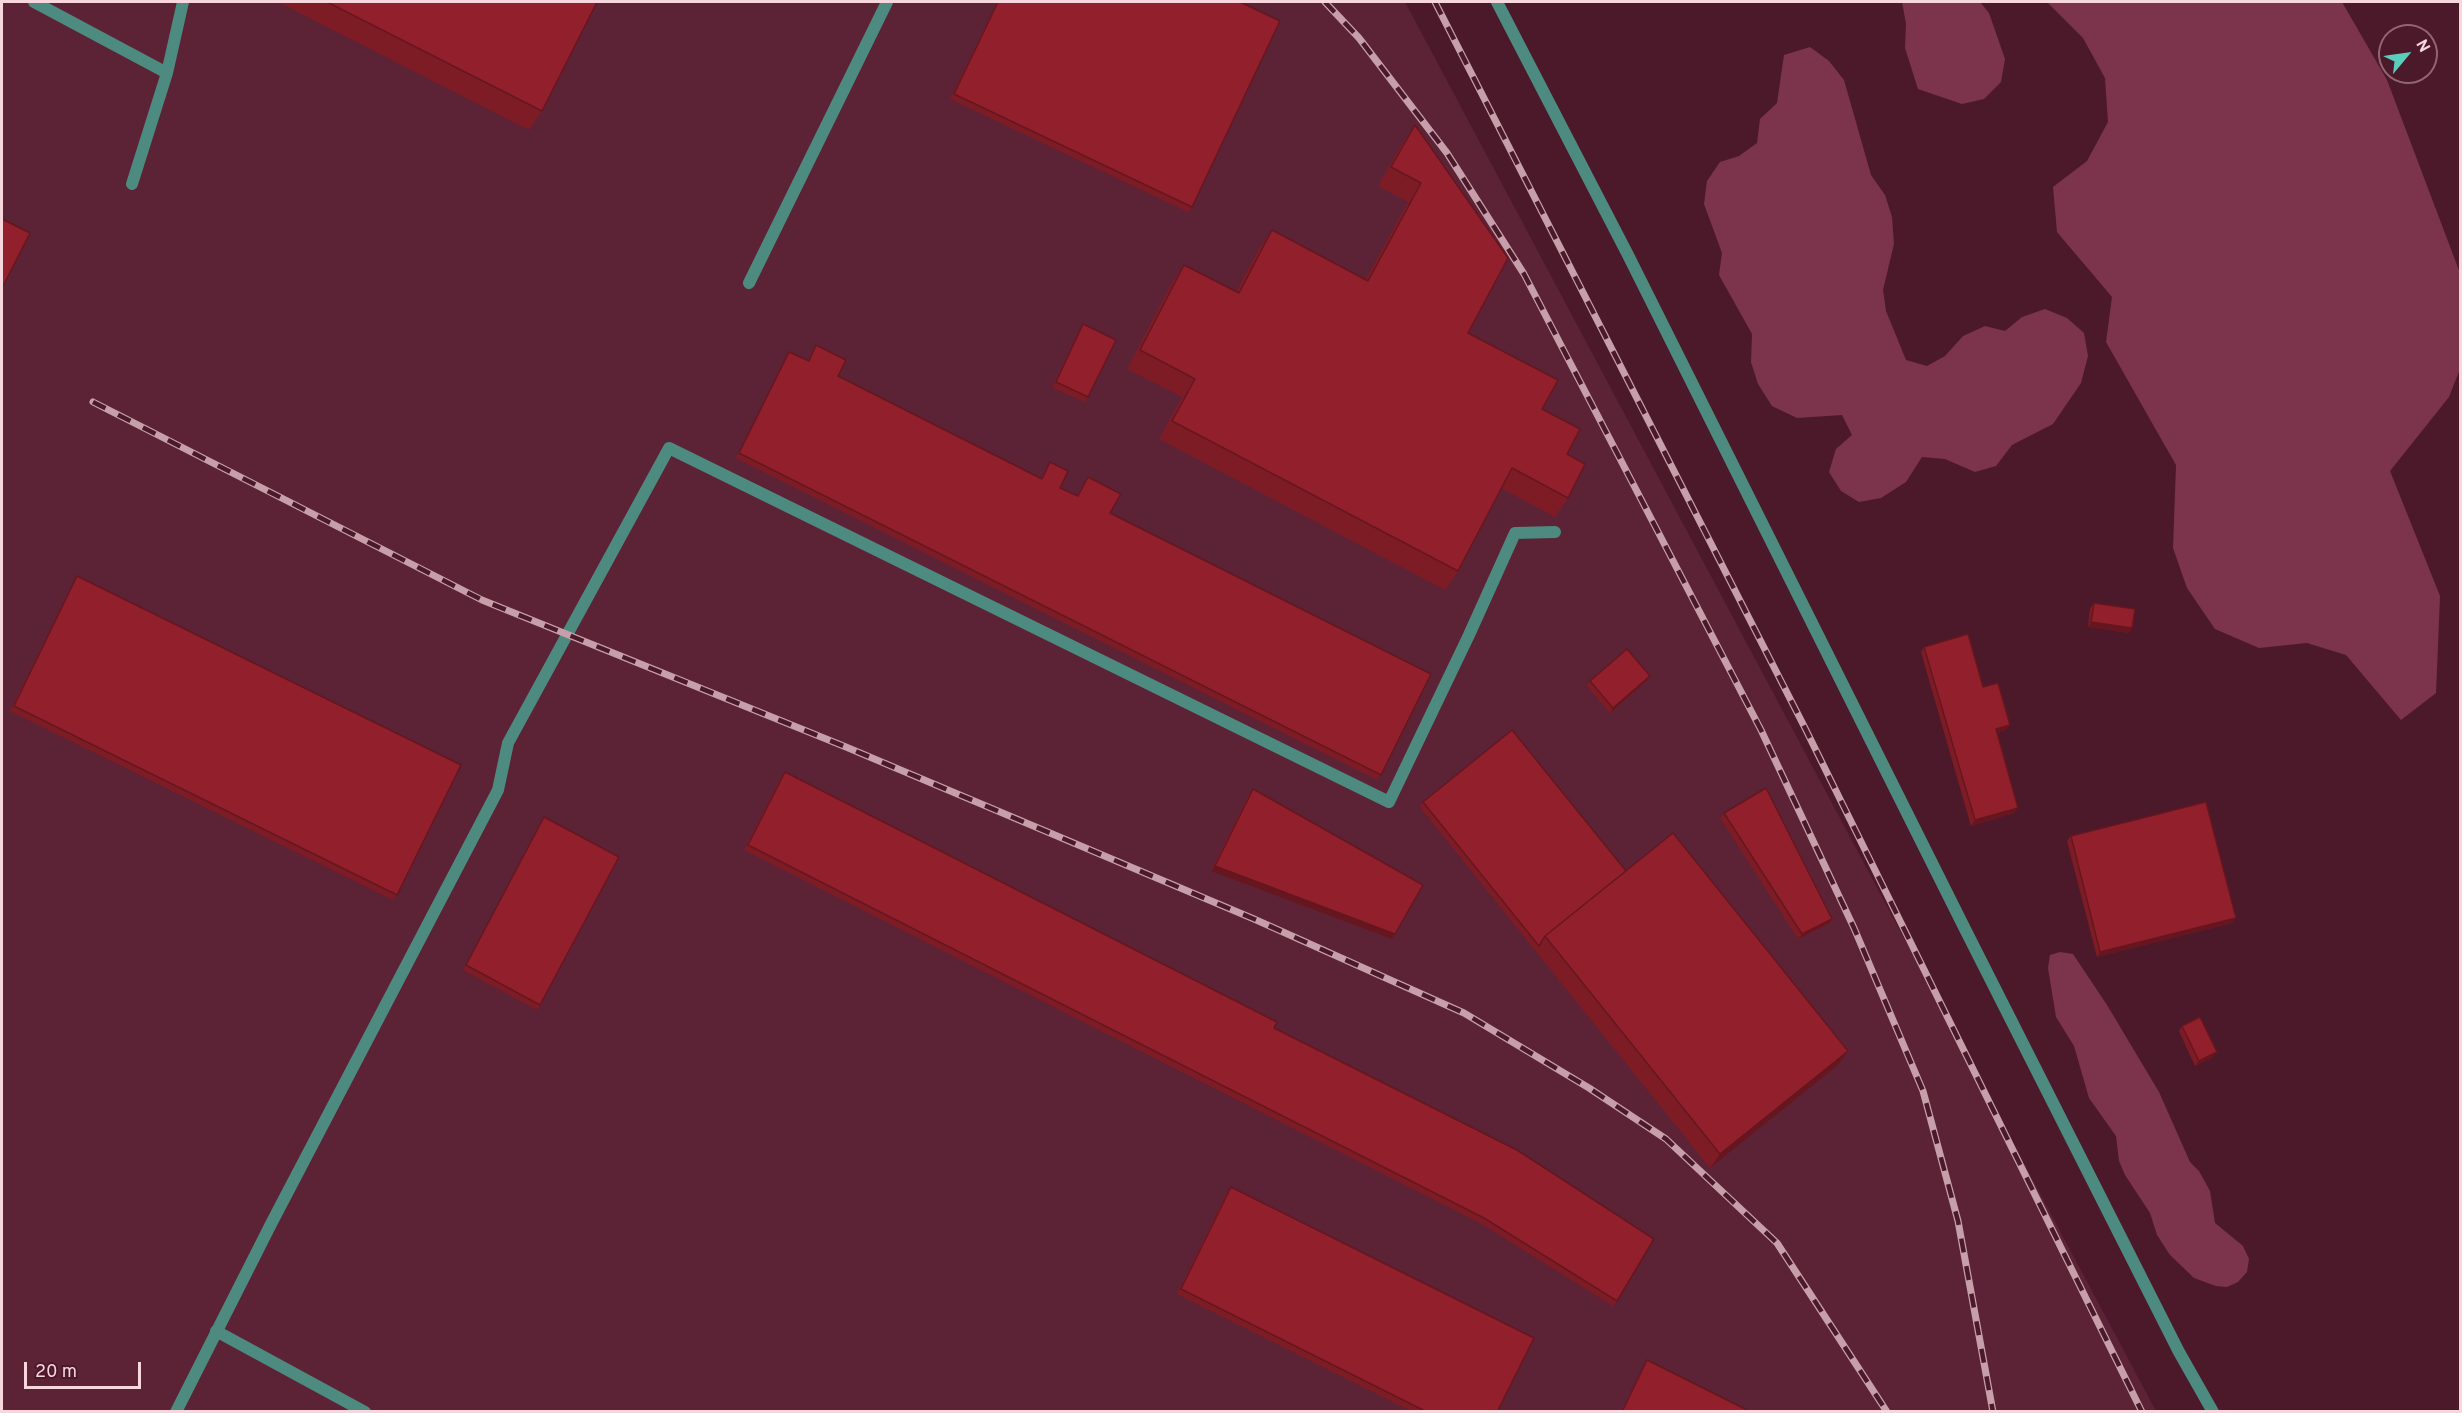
<!DOCTYPE html>
<style>
body{margin:0}
#map{position:relative;width:2462px;height:1413px;overflow:hidden;background:#4c192b;font-family:Overpass,sans-serif}
canvas{display:block}
.frame{position:absolute;inset:0;border:3px solid #f8d6de;pointer-events:none}
.north{position:absolute;left:2378px;top:24px;width:60px;height:60px;box-sizing:border-box;background:#4c192b;border:2px solid #916573;border-radius:50%;rotate:61deg;font-size:16px;font-weight:700;line-height:24px;text-align:center;color:#f8d6de}
.north::after{content:'';display:block;margin:auto;width:21px;height:27px;background:#5bcebb;clip-path:polygon(50% 0,100% 100%,50% 72%,0 100%)}
.scale{position:absolute;left:24px;top:1362px;width:117px;height:27px;box-sizing:border-box;border:3px solid #f8d6de;border-top:0;padding-left:8px;font-size:18px;line-height:21px;white-space:nowrap;color:#f8d6de;-webkit-text-stroke:4px #4c192b;paint-order:stroke}
</style>
<div id="map">
<canvas width="2462" height="1413"></canvas>
<div class="frame"></div>
<div class="north">N</div>
<div class="scale">20 m</div>
</div>
<script>
const ctx = document.querySelector('canvas').getContext('2d');
ctx.lineJoin = 'round';
function fill(path, color) {
  ctx.fillStyle = color;
  ctx.fill(path, 'evenodd');
}
function toPath(rows) {
  const path = new Path2D();
  for (const r of rows) {
    path.moveTo(r[0], r[1]);
    for (let i = 2; i < r.length; i += 2) path.lineTo(r[i], r[i + 1]);
  }
  return path;
}
function strokePath(path, color, width, dash) {
  ctx.strokeStyle = color;
  ctx.lineWidth = width;
  ctx.lineCap = dash ? 'butt' : 'round';
  ctx.setLineDash(dash || []);
  ctx.stroke(path);
}
const built = toPath([
 [2,2,1405,2,2156,1411,2,1412]
]);
const green = toPath([
 [1902,2,1980,2,1989,13,2005,59,2001,82,1984,99,1962,104,1918,89,1905,48,1906,24],
 [2047,2,2342,2,2387,80,2460,273,2460,369,2449,397,2390,471,2440,596,2436,693,2401,720,2346,655,2307,643,2259,648,2215,629,2187,588,2173,548,2176,465,2106,342,2112,297,2057,232,2053,187,2087,161,2108,122,2105,78,2083,38],
 [1810,47,1829,61,1844,80,1871,175,1885,195,1892,217,1894,244,1883,290,1886,311,1906,360,1927,366,1945,356,1963,336,1985,326,2005,331,2022,317,2045,309,2067,318,2084,333,2088,356,2081,383,2053,424,2012,445,1996,466,1975,472,1945,459,1922,457,1906,482,1881,498,1859,502,1841,491,1829,472,1836,449,1852,435,1842,415,1797,418,1772,406,1758,384,1751,362,1752,334,1719,275,1722,253,1704,204,1707,181,1720,162,1739,156,1757,143,1760,119,1777,103,1784,55],
 [2060,952,2073,954,2107,1005,2159,1092,2190,1162,2199,1171,2210,1191,2215,1223,2243,1246,2249,1259,2247,1272,2238,1282,2227,1287,2216,1286,2194,1278,2170,1255,2157,1235,2150,1213,2125,1175,2119,1161,2116,1136,2089,1098,2074,1046,2056,1017,2048,968,2050,955]
]);
const service = toPath([
 [34,2,167,73],
 [1497,2,1628,255,1966,931,2179,1352,2213,1412],
 [132,184,167,73,183,2],
 [749,283,887,2],
 [216,1331,365,1412],
 [176,1412,271,1224,498,790,508,743,669,448,1389,802,1469,635,1515,533,1555,532]
]);
const rail = toPath([
 [1325,2,1359,38,1447,153,1524,274,1761,730,1854,928,1923,1091,1958,1221,1993,1412],
 [1435,2,1805,728,2142,1412],
 [93,402,482,600,846,747,1254,919,1464,1013,1589,1088,1666,1139,1777,1243,1887,1412]
]);
const wall = toPath([
 [278,2,597,2,542,111,529,130],
 [997,2,1240,2,1192,207,1188,212,950,99],
 [1415,125,1468,333,1542,409,1567,454,1568,498,1555,517,1501,488,1458,571,1445,590,1159,439,1182,397,1127,369,1171,284,1184,265,1236,292,1259,249,1272,230,1366,279,1408,202,1378,186,1402,144],
 [1083,324,1088,397,1084,402,1052,387,1080,329],
 [816,345,838,376,1041,478,1050,462,1060,488,1077,496,1088,477,1110,513,1381,775,1377,780,736,458,786,357,789,352,808,361],
 [77,576,397,895,393,900,10,711,74,581],
 [2094,603,2132,628,2129,633,2088,627,2090,608],
 [1924,647,1983,687,2006,730,1997,733,2014,813,1971,826,1921,652],
 [1650,676,1646,681,1610,713,1587,686,1590,681],
 [785,772,1274,1028,1617,1301,1613,1306,1480,1223,744,850,781,777],
 [1253,789,1395,934,1392,939,1211,871,1249,794],
 [1423,802,1626,871,1838,1065,1710,1168,1420,807],
 [1724,813,1832,919,1828,924,1798,939,1720,818],
 [544,817,540,1005,537,1010,463,970],
 [2071,836,2232,923,2097,957,2067,841],
 [2182,1026,2213,1057,2195,1066,2179,1031],
 [1231,1187,1497,1412,1413,1412,1177,1294,1227,1192],
 [1647,1360,1751,1412,1621,1412,1644,1365]
]);
const shadedWall = toPath([
 [2091,622,2132,628,2129,633,2088,627],
 [1650,676,1646,681,1610,713,1613,708],
 [2010,725,2006,730,1992,735,1996,729],
 [2018,808,2014,813,1971,826,1975,820],
 [1215,866,1395,934,1392,939,1211,871],
 [2236,918,2232,923,2097,957,2100,952],
 [1832,919,1828,924,1798,939,1802,934],
 [1848,1051,1838,1065,1710,1168,1720,1154],
 [2217,1052,2213,1057,2195,1066,2199,1061]
]);
const building = toPath([
 [327,2,597,2,542,111,327,2],
 [998,2,1240,2,1280,21,1192,207,954,94,998,2],
 [1415,125,1508,258,1468,333,1558,380,1542,409,1580,429,1567,454,1585,464,1568,498,1512,468,1458,571,1172,421,1195,379,1140,350,1184,265,1239,293,1272,230,1368,281,1421,183,1391,167,1415,125],
 [2,219,30,233,2,288,2,219],
 [1083,324,1116,340,1088,397,1056,382,1083,324],
 [816,345,846,360,838,376,1042,479,1050,462,1068,471,1060,488,1078,496,1088,477,1121,494,1110,513,1431,674,1381,775,739,453,789,352,809,361,816,345],
 [77,576,461,765,397,895,14,706,77,576],
 [2094,603,2135,609,2132,628,2091,622,2094,603],
 [1968,634,1983,687,1998,683,2010,725,1996,729,2018,808,1975,820,1924,647,1968,634],
 [1627,649,1650,676,1613,708,1590,681,1627,649],
 [1512,730,1626,871,1545,936,1539,946,1423,802,1512,730],
 [785,772,1277,1022,1274,1028,1517,1150,1654,1239,1617,1301,1484,1218,748,845,785,772],
 [1766,788,1832,919,1802,934,1724,813,1766,788],
 [1253,789,1423,885,1395,934,1215,866,1253,789],
 [2206,802,2236,918,2100,952,2071,836,2206,802],
 [544,817,619,857,540,1005,466,965,544,817],
 [1673,833,1848,1051,1720,1154,1545,936,1673,833],
 [2200,1017,2217,1052,2199,1061,2182,1026,2200,1017],
 [1231,1187,1534,1338,1497,1412,1427,1412,1181,1289,1231,1187],
 [1647,1360,1751,1412,1622,1412,1647,1360]
]);
fill(built, '#5c2236');
fill(green, '#7b344c');
strokePath(service, '#4d8a7f', 12);
strokePath(rail, '#c69faa', 7);
strokePath(rail, '#4c192b', 4.5, [14]);
fill(wall, '#7e1c26');
fill(shadedWall, '#66161f');
fill(building, '#92202c');
strokePath(building, '#66161f', 1.5);
</script>
